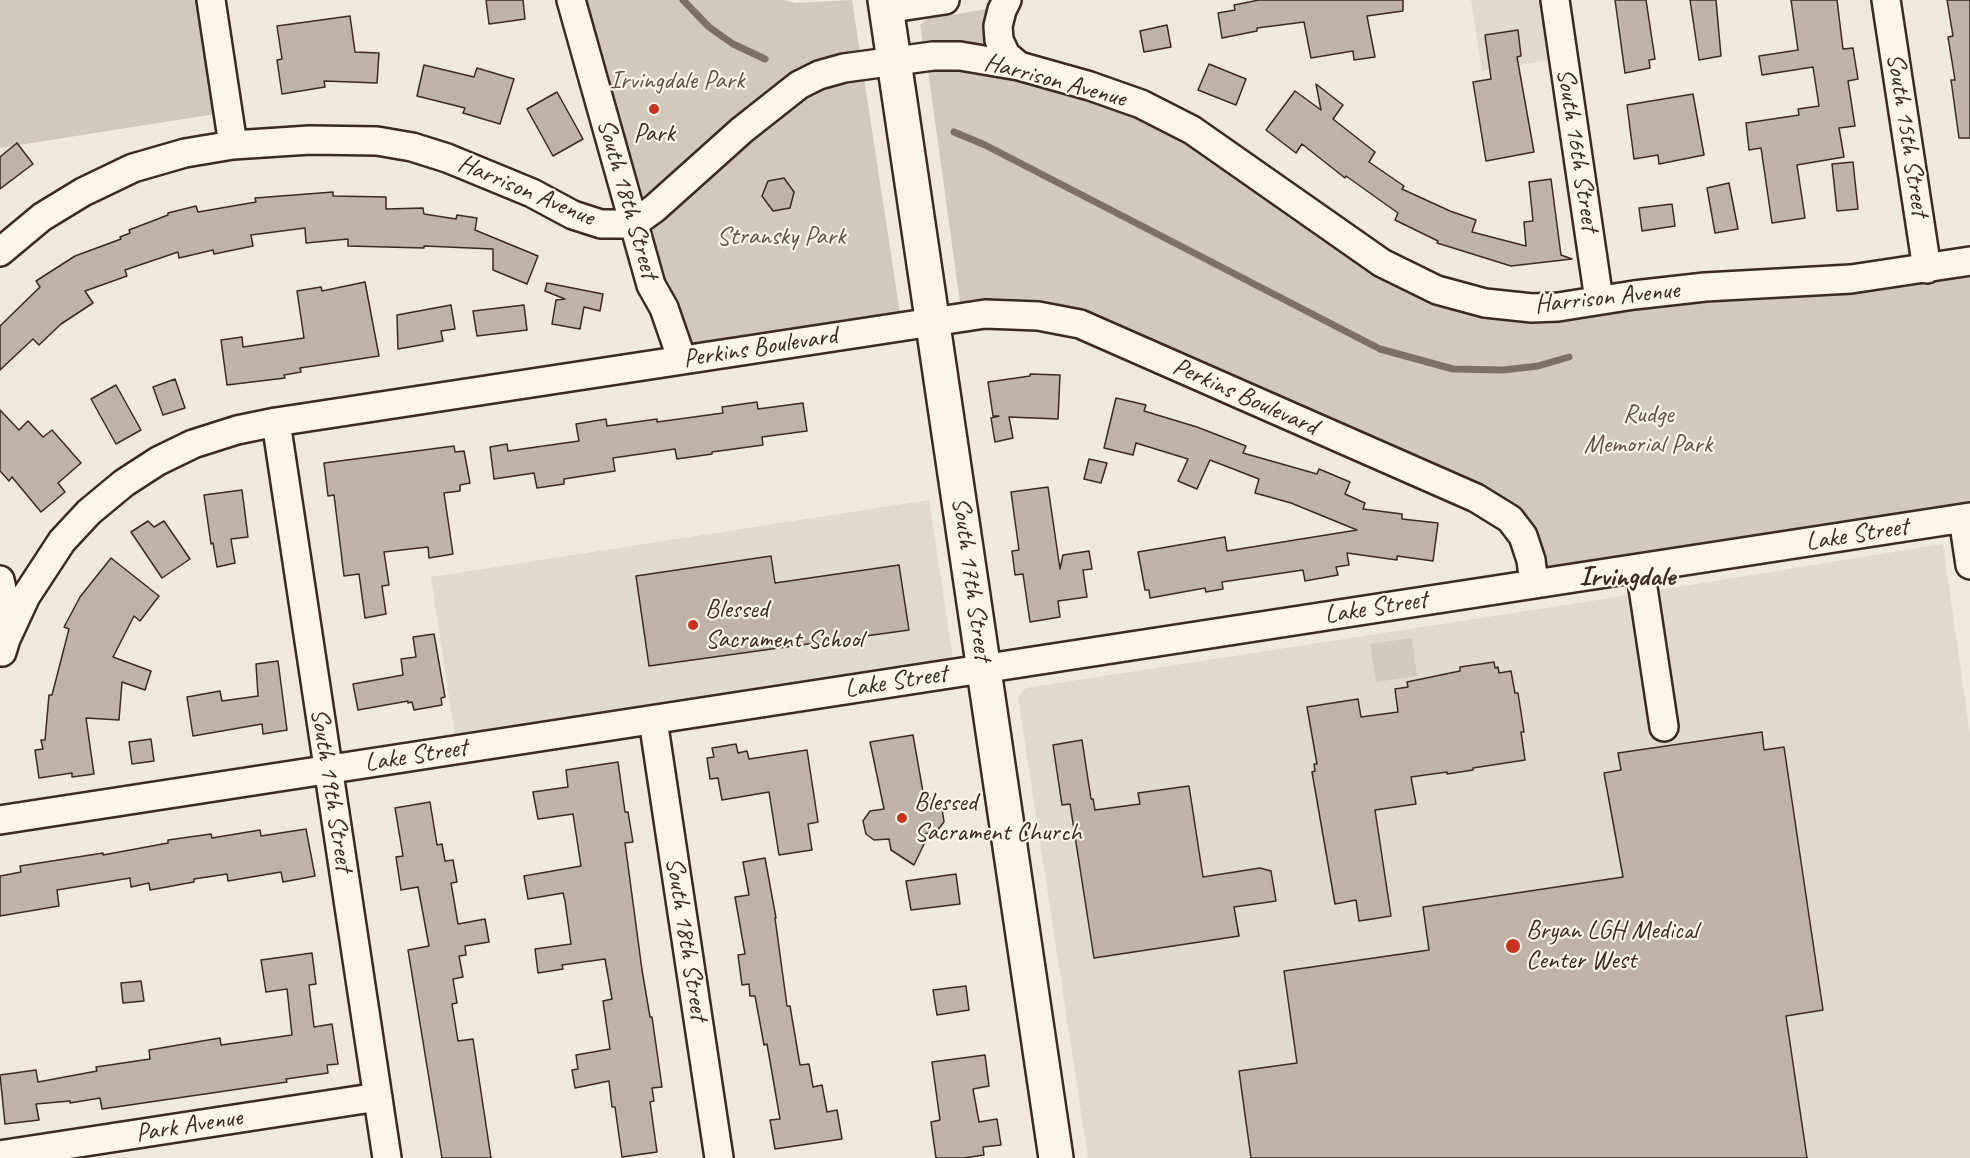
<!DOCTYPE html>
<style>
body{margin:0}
canvas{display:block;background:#f0e9d9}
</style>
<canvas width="1970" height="1158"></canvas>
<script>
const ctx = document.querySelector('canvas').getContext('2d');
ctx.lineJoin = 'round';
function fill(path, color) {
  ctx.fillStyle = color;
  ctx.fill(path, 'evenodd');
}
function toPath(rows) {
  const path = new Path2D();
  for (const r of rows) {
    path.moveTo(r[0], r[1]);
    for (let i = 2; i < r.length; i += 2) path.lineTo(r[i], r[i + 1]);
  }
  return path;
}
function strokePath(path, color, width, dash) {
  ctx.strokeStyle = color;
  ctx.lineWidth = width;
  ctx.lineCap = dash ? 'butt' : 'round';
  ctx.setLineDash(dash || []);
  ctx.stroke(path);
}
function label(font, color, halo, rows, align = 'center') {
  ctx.font = font + ' Caveat,sans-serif';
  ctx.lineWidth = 4.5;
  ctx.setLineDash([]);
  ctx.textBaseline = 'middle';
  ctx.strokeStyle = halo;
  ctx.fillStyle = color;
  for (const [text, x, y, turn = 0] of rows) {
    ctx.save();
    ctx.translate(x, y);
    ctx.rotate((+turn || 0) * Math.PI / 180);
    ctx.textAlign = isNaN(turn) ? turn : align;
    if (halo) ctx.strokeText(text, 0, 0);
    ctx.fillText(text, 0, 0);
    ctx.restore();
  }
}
const built = toPath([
 [1471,0,1555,0,1563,58,1482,71],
 [929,500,955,672,457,750,431,577],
 [1943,544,1970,735,1970,1158,1088,1158,1018,697,1026,688,1585,602]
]);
const green = toPath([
 [0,0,211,0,228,112,0,148],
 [571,0,784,0,795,3,852,0,902,326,682,360],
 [992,8,994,49,923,45,920,25,927,19],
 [926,56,1141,104,1338,233,1485,303,1970,261,1970,517,1534,584,1510,519,1080,324,962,317],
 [1412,638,1417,676,1376,682,1370,644]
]);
const stream = toPath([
 [683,0,709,27,733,44,765,59],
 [954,132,985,145,1380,349,1453,369,1503,370,1538,366,1569,357]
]);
const building = toPath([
 [486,0,523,0,525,19,489,24,486,0],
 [1259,0,1403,0,1403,11,1367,16,1375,57,1354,60,1353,51,1311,58,1304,22,1257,28,1257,31,1222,38,1218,13,1235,10,1234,5,1259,0],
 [1615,0,1646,0,1655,59,1649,60,1650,68,1625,73,1615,0],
 [1690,0,1716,0,1721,56,1699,60,1690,0],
 [1791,0,1837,0,1843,49,1853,48,1858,79,1848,81,1855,126,1839,128,1844,157,1797,165,1805,218,1772,223,1761,148,1749,150,1746,123,1799,115,1798,109,1819,106,1813,67,1762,75,1759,56,1798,50,1791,0],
 [1947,0,1970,0,1970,138,1959,138,1951,80,1955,80,1948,37,1953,36,1947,0],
 [350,16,355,52,379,53,377,83,324,81,325,87,282,94,277,60,282,59,277,26,350,16],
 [1167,25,1171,47,1144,52,1140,31,1167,25],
 [1518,30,1521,56,1517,57,1534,152,1486,161,1473,82,1491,79,1485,35,1518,30],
 [1209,64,1246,79,1236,105,1198,90,1209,64],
 [424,65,474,77,477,68,514,79,500,124,463,113,465,108,417,96,424,65],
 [1316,84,1343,105,1333,119,1375,152,1369,162,1404,186,1402,189,1450,211,1476,220,1472,232,1526,246,1524,222,1533,221,1529,182,1551,179,1561,255,1572,259,1511,266,1437,243,1438,241,1395,220,1398,213,1346,176,1345,178,1302,144,1296,153,1266,130,1295,91,1321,110,1316,84],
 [557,92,583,139,553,156,527,109,557,92],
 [1693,94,1704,155,1659,164,1658,155,1634,159,1627,105,1693,94],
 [17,143,33,164,0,189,0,157,17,143],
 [1853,162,1858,209,1837,211,1832,164,1853,162],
 [784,178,794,192,790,208,773,211,762,196,768,181,784,178],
 [1729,183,1738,229,1715,233,1707,188,1729,183],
 [333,192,333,196,386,197,386,209,423,208,424,214,456,219,457,215,477,218,475,230,538,256,527,284,493,270,493,249,424,246,424,248,348,246,348,239,306,243,305,228,251,235,253,246,214,254,213,250,179,258,178,252,125,270,127,276,85,291,93,303,61,324,39,345,33,339,0,370,0,326,40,287,36,281,75,256,121,239,120,237,130,233,129,230,168,215,168,213,196,206,198,212,256,202,255,198,333,192],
 [1672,204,1675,226,1642,231,1639,208,1672,204],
 [365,282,379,356,300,368,301,372,284,375,285,378,227,385,221,340,242,337,243,347,304,338,297,291,321,287,322,291,365,282],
 [547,283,603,294,600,311,584,307,580,329,552,324,556,300,565,299,545,291,547,283],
 [451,305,455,329,441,331,443,341,398,349,397,315,451,305],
 [524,305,527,330,477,336,473,311,524,305],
 [1030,374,1060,375,1058,419,1009,417,1013,438,995,442,991,418,999,416,993,416,988,382,1030,376,1030,374],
 [175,379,185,408,163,415,153,387,175,379],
 [116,385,141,430,116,444,91,399,116,385],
 [1116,398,1146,405,1144,411,1197,427,1246,446,1243,453,1317,474,1319,469,1350,482,1345,494,1365,503,1363,509,1402,514,1402,519,1438,523,1433,561,1397,556,1397,560,1347,553,1349,565,1336,567,1338,575,1305,581,1303,570,1222,582,1223,589,1206,592,1205,588,1150,598,1149,590,1145,590,1138,552,1225,537,1227,551,1357,530,1291,503,1255,493,1259,479,1210,460,1197,489,1178,481,1188,459,1136,443,1133,455,1104,448,1116,398],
 [757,402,758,409,803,403,807,431,762,437,763,445,712,452,712,454,677,459,675,449,613,458,615,471,564,479,564,484,537,488,534,473,494,479,490,447,507,444,508,451,579,441,576,424,606,419,607,426,657,419,657,422,723,413,722,407,757,402],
 [0,410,19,430,28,421,43,437,52,430,81,463,58,483,65,492,41,512,12,477,9,481,0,471,0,410],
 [454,446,455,452,464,451,470,483,460,485,460,491,444,493,453,554,429,558,428,547,384,552,389,585,382,586,386,614,365,618,359,574,344,576,334,495,328,496,324,463,454,446],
 [1089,459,1107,463,1101,483,1084,479,1089,459],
 [1048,487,1060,569,1063,555,1089,551,1092,569,1083,570,1087,597,1058,601,1060,617,1030,622,1023,574,1015,575,1012,551,1019,550,1011,492,1048,487],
 [242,490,248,537,231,539,235,563,217,567,213,543,211,544,204,495,242,490],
 [148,521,154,527,164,521,190,559,162,578,131,532,148,521],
 [771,556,775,583,899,565,909,630,649,666,636,576,771,556],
 [111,558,159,596,140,621,134,616,113,657,151,671,145,690,122,682,119,720,86,718,94,774,72,777,72,773,39,778,35,750,43,749,41,740,45,740,49,695,52,695,69,629,64,627,80,597,111,558],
 [434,634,445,697,441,698,442,705,414,710,412,702,408,703,408,701,358,710,353,684,403,675,401,659,416,657,413,637,434,634],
 [278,661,287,730,263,734,262,724,193,736,187,697,220,691,222,701,258,696,256,664,278,661],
 [1494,662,1495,668,1498,667,1499,673,1511,671,1515,693,1518,693,1524,732,1521,732,1525,760,1473,768,1473,770,1447,774,1447,772,1411,777,1416,804,1375,810,1391,916,1359,921,1356,900,1335,904,1312,772,1315,771,1314,764,1317,764,1307,707,1358,699,1361,717,1398,712,1395,689,1408,687,1407,682,1460,671,1460,667,1494,662],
 [1762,732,1764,750,1784,747,1823,1010,1786,1016,1807,1158,1251,1158,1239,1071,1297,1063,1284,971,1429,950,1423,907,1623,877,1604,773,1621,770,1618,753,1762,732],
 [913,735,923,792,942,808,944,822,936,832,923,834,924,844,914,865,891,850,889,839,874,840,866,834,863,821,870,811,884,809,870,742,913,735],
 [151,739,154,761,132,764,129,742,151,739],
 [1082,740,1091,799,1093,799,1095,810,1140,804,1138,793,1189,786,1203,877,1260,868,1271,871,1276,901,1234,907,1239,936,1094,958,1070,804,1062,805,1053,745,1082,740],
 [736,744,738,753,747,751,749,759,807,750,818,822,808,824,812,850,779,855,769,792,722,800,718,778,710,779,707,758,714,757,712,748,736,744],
 [618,762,625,812,628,812,633,842,625,843,642,970,650,1017,652,1017,662,1087,652,1088,654,1101,650,1102,657,1152,622,1157,615,1107,612,1107,609,1081,575,1088,572,1070,578,1069,576,1055,610,1049,603,1001,612,999,605,959,562,965,563,969,538,973,535,949,571,944,565,901,563,893,528,899,524,876,581,866,573,814,538,819,533,792,568,787,566,770,618,762],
 [430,802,437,845,442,844,445,861,453,860,457,882,451,883,458,924,485,919,489,942,465,946,466,955,459,956,463,977,453,979,457,1003,452,1004,458,1041,473,1039,491,1158,442,1158,408,950,429,946,418,887,401,890,396,857,403,856,395,808,430,802],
 [306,829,315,876,283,882,281,872,228,881,227,874,194,879,194,882,150,890,149,883,131,887,130,878,57,890,59,906,0,916,0,876,21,872,20,866,103,853,103,855,168,843,168,840,211,834,212,838,260,830,261,836,306,829],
 [765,858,776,918,775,918,787,1006,790,1006,800,1065,809,1064,813,1087,822,1085,827,1112,837,1110,842,1139,775,1149,770,1120,780,1119,767,1044,764,1045,755,996,750,996,749,984,742,985,738,955,745,954,735,897,749,895,743,862,765,858],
 [956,874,960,904,911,910,906,881,956,874],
 [312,953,316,984,309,985,314,1027,332,1024,338,1064,327,1065,328,1073,286,1079,287,1082,102,1109,100,1098,70,1103,70,1101,36,1104,39,1120,5,1124,0,1075,36,1070,38,1082,97,1071,96,1067,150,1059,149,1050,220,1038,221,1045,292,1035,287,989,266,992,261,960,312,953],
 [141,981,144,1001,123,1003,121,983,141,981],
 [966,986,969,1010,937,1015,933,990,966,986],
 [985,1055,989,1086,973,1089,979,1122,997,1119,1001,1145,983,1147,984,1155,964,1158,936,1158,931,1122,940,1120,932,1062,985,1055]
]);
const minor = toPath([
 [211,0,233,145],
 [571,0,651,285,664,308,682,360],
 [1007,0,1002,10,998,26,999,40,1006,55,1019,66],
 [1555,0,1599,300],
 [1886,0,1927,269],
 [886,9,945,0],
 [0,252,42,217,83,192,133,168,185,153,233,145,310,140,377,141,412,147,447,158,532,193,573,215,601,224,633,224,655,208,742,130,799,85,819,75,844,68,933,56,960,56,1019,66,1090,86,1141,104,1192,130,1382,263,1437,290,1485,303,1532,308,1558,307,1634,295,1705,287,1851,279,1970,261],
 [276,422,387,1158],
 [1963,518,1970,565],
 [1640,568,1664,727],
 [0,580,5,603,7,620,5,633],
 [2,652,6,639,26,596,62,541,89,512,124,483,158,461,193,444,237,430,276,422,985,314,1038,316,1080,324,1476,498,1510,519,1523,536,1531,560,1534,584],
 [653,720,719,1158],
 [0,820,1970,517],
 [0,1155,378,1097]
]);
const major = toPath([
 [885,0,1056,1158]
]);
const markers = [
 [654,109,6,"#c8321e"],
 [693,625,6,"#c8321e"],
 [902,818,6,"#c8321e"],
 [1513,946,8,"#c8321e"]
];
const parkNames = [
 ["Irvingdale Park",677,81],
 ["Stransky Park",781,237],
 ["Rudge",1648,415],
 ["Memorial Park",1648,445]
];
const streetNames = [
 ["Harrison Avenue",1055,81,15],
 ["South 15th Street",1907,135,81],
 ["South 16th Street",1577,150,81],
 ["Harrison Avenue",526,191,23],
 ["South 18th Street",627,199,74],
 ["Harrison Avenue",1607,298,-6],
 ["Perkins Boulevard",760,348,-9],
 ["Perkins Boulevard",1245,397,24],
 ["Lake Street",1857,535,-9],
 ["South 17th Street",971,579,82],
 ["Lake Street",1376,608,-9],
 ["Lake Street",896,682,-9],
 ["Lake Street",416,756,-9],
 ["South 19th Street",331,790,81],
 ["South 18th Street",686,939,81],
 ["Park Avenue",189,1126,-9]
];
const poiNames = [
 ["Park",654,134,"center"],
 ["Blessed",705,610],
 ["Sacrament School",705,640],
 ["Blessed",914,803],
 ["Sacrament Church",914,833],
 ["Bryan LGH Medical",1526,931],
 ["Center West",1526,961]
];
const quarterNames = [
 ["Irvingdale",1627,578]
];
fill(built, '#e1d9c9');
fill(green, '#d2c9ba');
strokePath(stream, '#7e7163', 7);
fill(building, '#beb3a4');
strokePath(building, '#3b2a1e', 1.5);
strokePath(minor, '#3b2a1e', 32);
strokePath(major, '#3b2a1e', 38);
strokePath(minor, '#fcf5e5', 27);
strokePath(major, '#fcf5e5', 33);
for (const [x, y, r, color] of markers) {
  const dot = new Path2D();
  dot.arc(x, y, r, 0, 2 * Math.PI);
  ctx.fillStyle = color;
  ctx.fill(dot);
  strokePath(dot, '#fcf5e5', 2);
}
label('26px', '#615245', '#fcf5e5', parkNames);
label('26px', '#3b2a1e', '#fcf5e5', streetNames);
label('26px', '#3b2a1e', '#fcf5e5', poiNames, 'left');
label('bold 28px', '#3b2a1e', '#fcf5e5', quarterNames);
</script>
